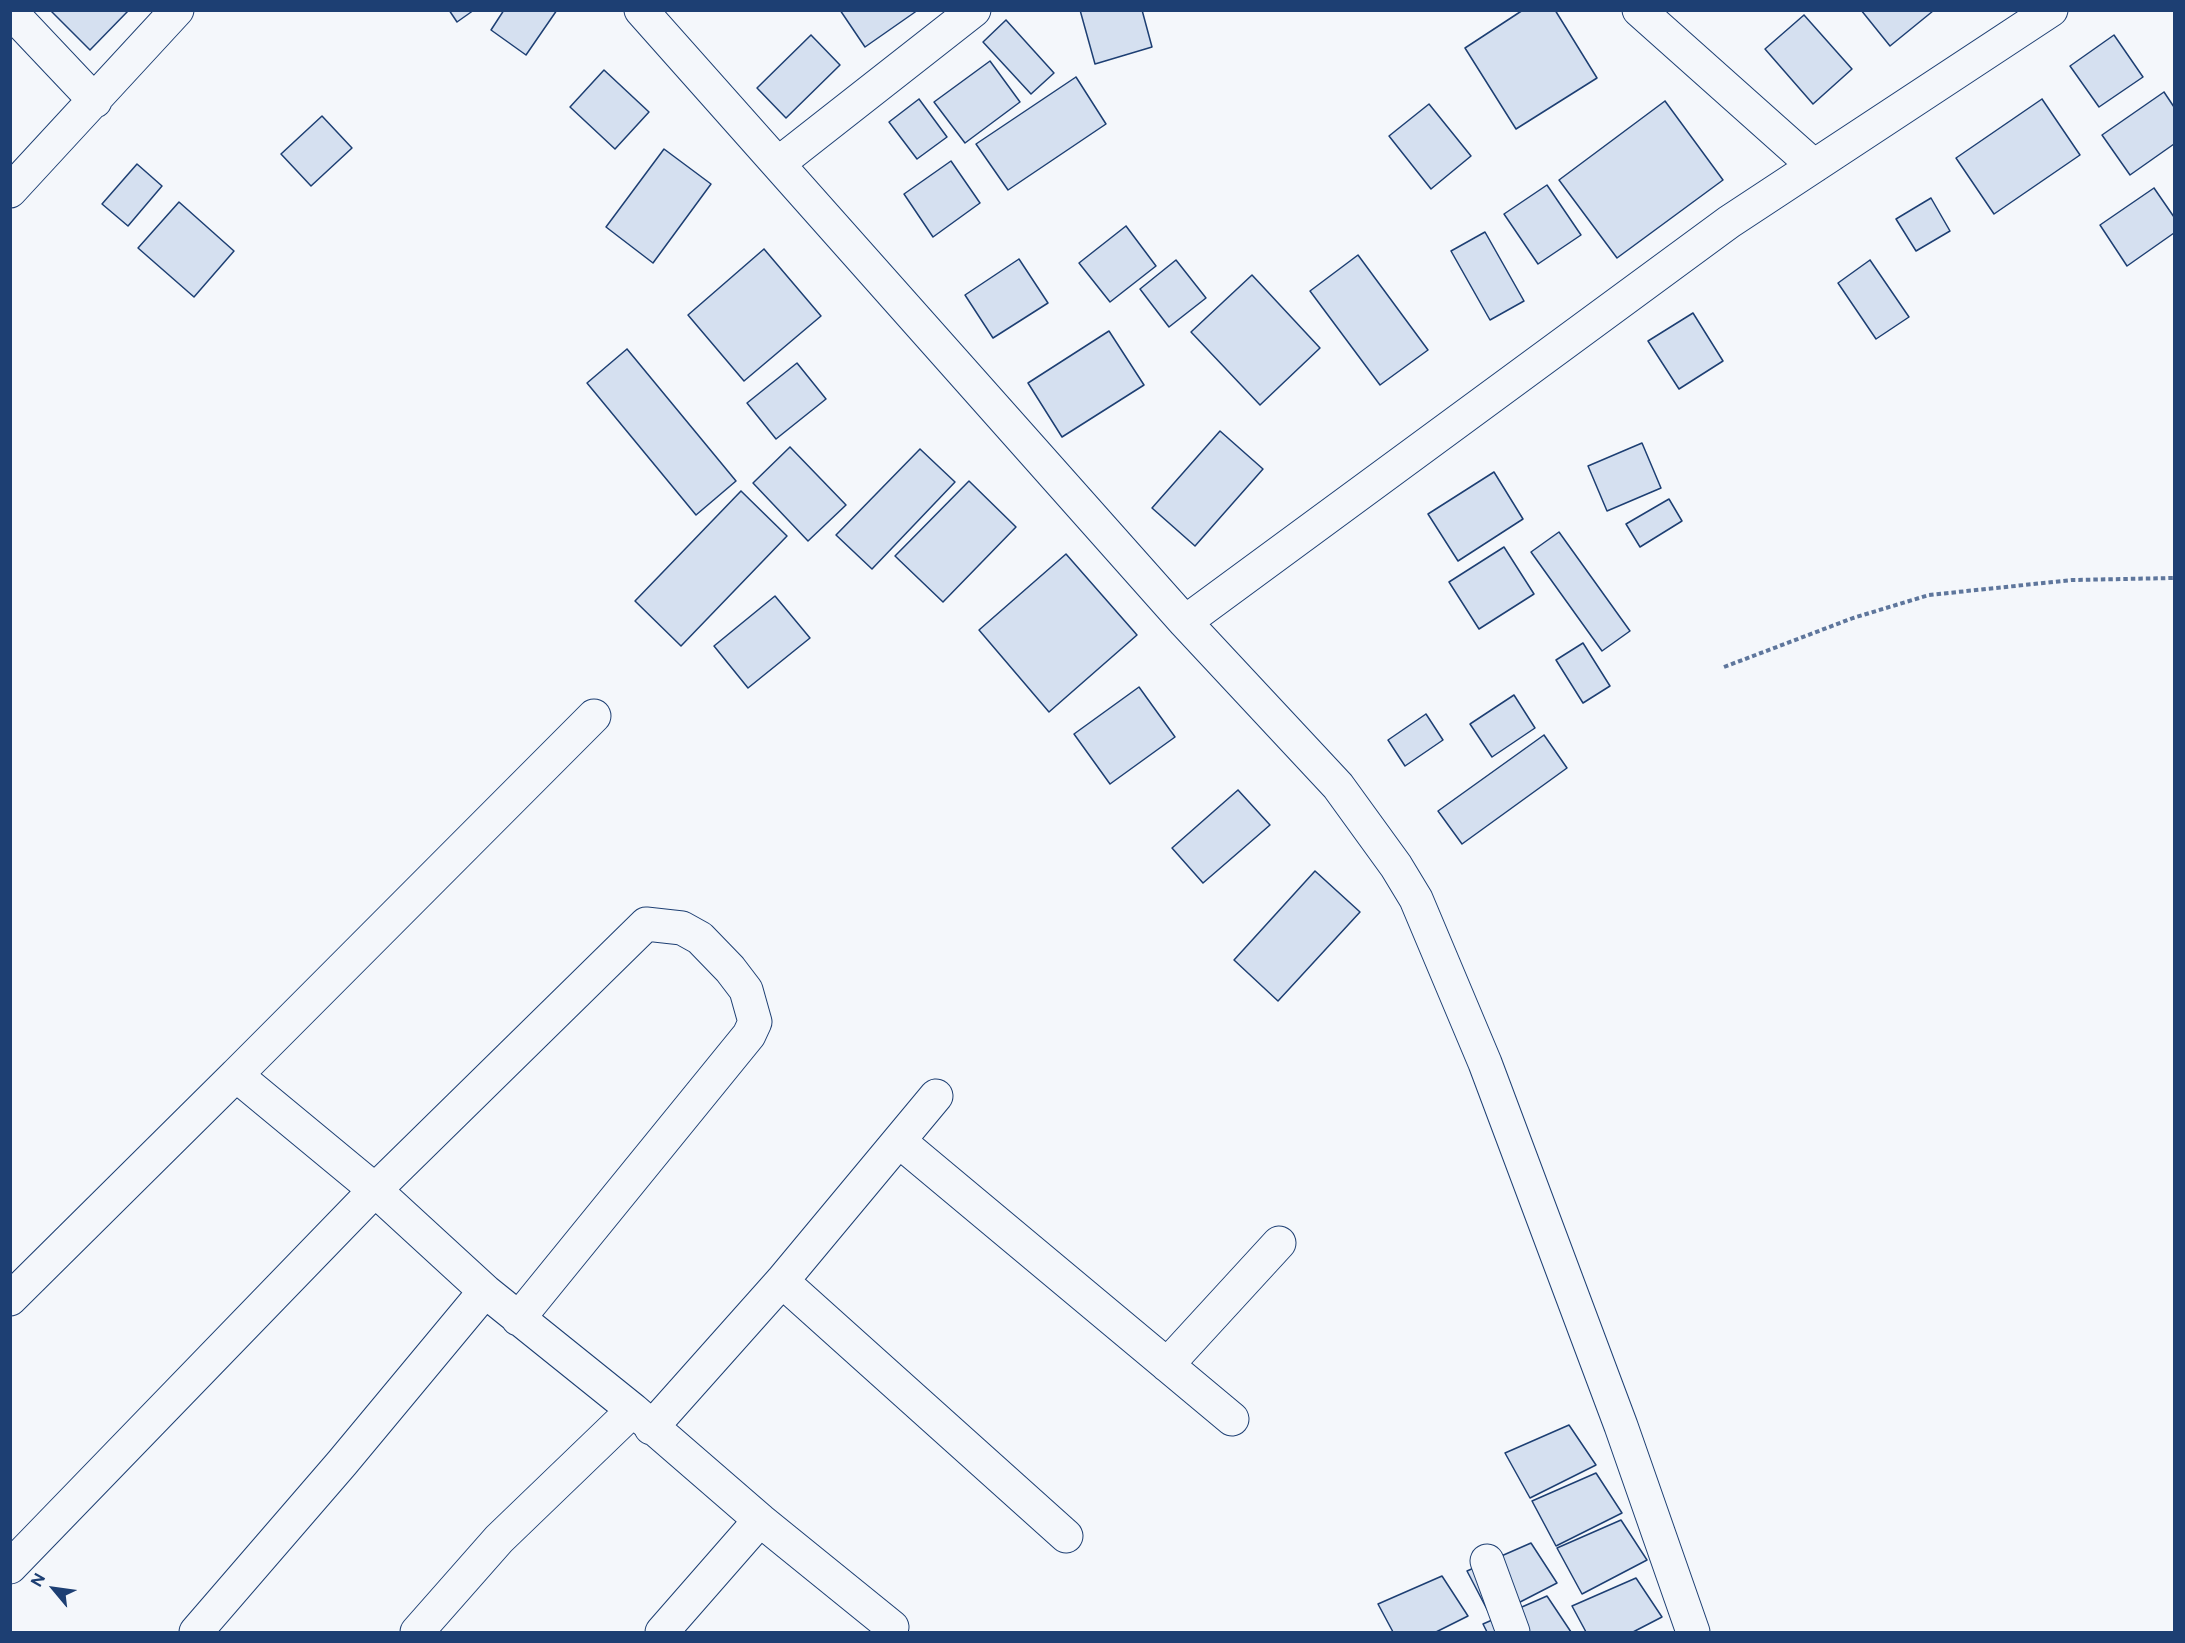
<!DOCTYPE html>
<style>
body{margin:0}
#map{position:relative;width:2185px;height:1643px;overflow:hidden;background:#f4f7fb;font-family:Figtree,sans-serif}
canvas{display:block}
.frame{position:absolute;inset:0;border:12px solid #1d3f73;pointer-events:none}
.north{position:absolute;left:24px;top:1559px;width:60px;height:60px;-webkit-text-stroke:4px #f4f7fb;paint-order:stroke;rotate:299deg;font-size:16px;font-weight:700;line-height:24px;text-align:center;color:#1d3f73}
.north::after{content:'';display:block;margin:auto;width:21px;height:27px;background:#1d3f73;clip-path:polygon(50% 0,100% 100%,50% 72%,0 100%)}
</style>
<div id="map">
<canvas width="2185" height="1643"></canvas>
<div class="frame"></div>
<div class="north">N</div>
</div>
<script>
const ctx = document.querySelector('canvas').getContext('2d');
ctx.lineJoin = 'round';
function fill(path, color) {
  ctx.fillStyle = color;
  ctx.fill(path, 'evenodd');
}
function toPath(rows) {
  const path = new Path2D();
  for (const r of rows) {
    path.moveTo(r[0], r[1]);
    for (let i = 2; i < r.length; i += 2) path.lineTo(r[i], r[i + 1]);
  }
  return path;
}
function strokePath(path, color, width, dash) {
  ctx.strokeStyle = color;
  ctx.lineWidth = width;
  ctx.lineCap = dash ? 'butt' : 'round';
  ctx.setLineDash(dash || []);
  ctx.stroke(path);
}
const building = toPath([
 [50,10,127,10,128,11,90,50,50,10],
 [449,10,474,10,457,22,449,10],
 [504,10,557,10,526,55,491,30,504,10],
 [840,10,918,10,865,47,840,10],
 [1080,10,1142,10,1152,47,1095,64,1080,10],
 [1523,10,1555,10,1597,78,1516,129,1465,48,1523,10],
 [1861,10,1933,10,1933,11,1890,46,1861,10],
 [1804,15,1852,69,1813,104,1765,49,1804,15],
 [1006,20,1054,73,1031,94,983,42,1006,20],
 [811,35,840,65,786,118,757,88,811,35],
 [2114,35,2143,77,2099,107,2070,66,2114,35],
 [990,61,1020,102,965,143,934,102,990,61],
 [604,70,649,112,615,149,570,107,604,70],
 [1076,77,1106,124,1008,190,976,144,1076,77],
 [2164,92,2174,107,2174,144,2130,175,2102,135,2164,92],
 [919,99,947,137,917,159,889,122,919,99],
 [2042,99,2080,155,1994,214,1956,158,2042,99],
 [1665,101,1723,180,1617,258,1559,180,1665,101],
 [1429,104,1471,156,1431,189,1389,136,1429,104],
 [322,116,352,148,311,186,281,154,322,116],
 [664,149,711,184,653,263,606,227,664,149],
 [951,161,980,203,933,237,904,194,951,161],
 [137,164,162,186,128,226,102,204,137,164],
 [1547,185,1581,235,1538,264,1504,214,1547,185],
 [2154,188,2174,217,2174,233,2127,266,2100,225,2154,188],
 [1931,198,1950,231,1916,251,1896,219,1931,198],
 [179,202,234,251,194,297,138,248,179,202],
 [1126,226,1156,266,1110,302,1079,263,1126,226],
 [1485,232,1524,301,1490,320,1451,251,1485,232],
 [764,249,821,316,744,381,688,315,764,249],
 [1358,255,1428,350,1380,385,1310,291,1358,255],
 [1019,259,1048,303,993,338,965,295,1019,259],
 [1176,260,1206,298,1169,327,1140,289,1176,260],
 [1870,260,1909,317,1876,339,1838,283,1870,260],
 [1252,275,1320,348,1260,405,1191,332,1252,275],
 [1693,313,1723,361,1679,389,1648,341,1693,313],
 [1109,331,1144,385,1062,437,1028,383,1109,331],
 [627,349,736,481,696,515,587,383,627,349],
 [797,363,826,399,776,439,747,403,797,363],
 [1220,431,1263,469,1195,546,1152,508,1220,431],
 [1642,443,1661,488,1607,511,1588,466,1642,443],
 [790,447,846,505,808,541,753,483,790,447],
 [920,449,955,482,872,569,836,535,920,449],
 [1494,472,1523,519,1458,561,1428,514,1494,472],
 [969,481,1016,527,943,602,895,556,969,481],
 [741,491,787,536,681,646,635,601,741,491],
 [1669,499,1682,521,1640,547,1626,524,1669,499],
 [1559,532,1630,631,1602,651,1531,552,1559,532],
 [1504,547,1534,594,1479,629,1449,582,1504,547],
 [1066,554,1137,635,1049,712,979,630,1066,554],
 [775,596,810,638,748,688,714,646,775,596],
 [1583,643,1610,686,1583,703,1556,660,1583,643],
 [1139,687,1175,737,1110,784,1074,734,1139,687],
 [1514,695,1535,728,1492,757,1470,724,1514,695],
 [1426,714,1443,740,1405,766,1388,740,1426,714],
 [1544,735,1567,768,1462,844,1438,811,1544,735],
 [1238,790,1270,825,1203,883,1172,848,1238,790],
 [1315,871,1360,912,1278,1001,1234,960,1315,871],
 [1569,1425,1596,1465,1530,1498,1505,1453,1569,1425],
 [1596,1473,1622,1513,1556,1546,1532,1501,1596,1473],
 [1621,1520,1647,1560,1582,1594,1557,1548,1621,1520],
 [1531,1543,1557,1583,1491,1617,1467,1571,1531,1543],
 [1442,1576,1468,1616,1436,1632,1393,1632,1378,1604,1442,1576],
 [1636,1578,1662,1617,1633,1632,1586,1632,1572,1606,1636,1578],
 [1547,1596,1571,1632,1487,1632,1483,1624,1547,1596]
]);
const path = toPath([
 [1724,667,1853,618,1929,595,2072,580,2174,578]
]);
const minor = toPath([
 [641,10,1185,622,1338,786,1396,866,1416,899,1485,1063,1621,1426,1693,1632],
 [1639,10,1814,166],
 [10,11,95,101],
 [779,163,974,10],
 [10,191,177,10],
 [1185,622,1729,222,2051,10],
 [899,1141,1232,1419],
 [782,1281,1066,1536],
 [485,1291,375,1190,236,1075,594,716],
 [10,1299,236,1075],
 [1167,1365,1279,1243],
 [651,1428,782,1281,936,1096],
 [1487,1561,1513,1632],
 [10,1567,375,1190,646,924,682,928,700,938,730,969,746,990,755,1022,749,1035,518,1319],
 [196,1632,342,1463,485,1291,633,1410,760,1520,892,1627],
 [417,1632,499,1539,633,1410],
 [662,1632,760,1520]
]);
fill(building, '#d5e0f0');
strokePath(building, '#1d3f73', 1.5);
strokePath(minor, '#1d3f73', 35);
strokePath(path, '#5e769c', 4, [4.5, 3]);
strokePath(minor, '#f4f7fb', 33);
</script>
